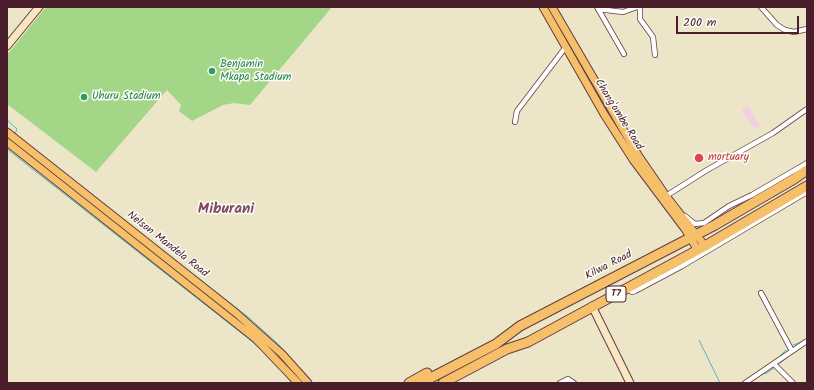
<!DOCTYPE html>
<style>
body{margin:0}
#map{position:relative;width:814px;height:390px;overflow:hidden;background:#ede5c7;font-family:Kalam,sans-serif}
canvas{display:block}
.frame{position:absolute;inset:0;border:8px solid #4a1f2b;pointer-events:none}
.scale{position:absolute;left:676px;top:16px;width:123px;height:18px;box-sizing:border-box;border:2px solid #4a1f2b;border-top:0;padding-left:5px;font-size:12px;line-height:14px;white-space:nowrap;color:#4a1f2b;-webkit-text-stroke:3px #fdfcf7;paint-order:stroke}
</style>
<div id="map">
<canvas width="814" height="390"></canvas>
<div class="frame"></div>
<div class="scale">200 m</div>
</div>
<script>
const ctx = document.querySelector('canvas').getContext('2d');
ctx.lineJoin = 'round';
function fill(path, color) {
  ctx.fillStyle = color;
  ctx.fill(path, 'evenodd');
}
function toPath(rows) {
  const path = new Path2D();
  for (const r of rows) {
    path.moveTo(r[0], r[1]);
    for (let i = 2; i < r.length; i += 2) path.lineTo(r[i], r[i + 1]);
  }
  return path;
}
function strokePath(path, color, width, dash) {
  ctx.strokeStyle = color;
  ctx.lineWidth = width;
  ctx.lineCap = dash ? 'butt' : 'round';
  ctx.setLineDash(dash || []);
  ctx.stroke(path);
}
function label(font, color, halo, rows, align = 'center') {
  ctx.font = font + ' Kalam,sans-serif';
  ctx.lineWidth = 3;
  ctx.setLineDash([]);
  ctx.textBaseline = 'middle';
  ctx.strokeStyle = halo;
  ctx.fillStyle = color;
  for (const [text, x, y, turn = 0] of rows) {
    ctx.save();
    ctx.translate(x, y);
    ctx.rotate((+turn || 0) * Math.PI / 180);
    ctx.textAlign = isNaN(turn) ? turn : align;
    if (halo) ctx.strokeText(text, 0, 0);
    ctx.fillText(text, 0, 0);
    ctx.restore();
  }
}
const built = toPath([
 [748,106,761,126,755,129,742,112,743,109]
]);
const green = toPath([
 [46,7,332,7,250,105,234,103,223,105,192,121,179,111,181,105,167,90,96,172,7,104,7,55]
]);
const stream = toPath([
 [7,120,17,129,15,134],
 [7,149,249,339,271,359],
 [36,151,62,171],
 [86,190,95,197],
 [135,229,248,317,277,343,309,378],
 [699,340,720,383],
 [793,345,804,341],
 [777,359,786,350],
 [777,365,788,357],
 [281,370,292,383],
 [762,374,767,373,775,367]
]);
const street = toPath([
 [597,7,624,54],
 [640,7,640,19,653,37,655,55],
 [761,7,777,25,785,30,794,32,807,29],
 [598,9,623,12,637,7],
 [515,122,517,111,565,48],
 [666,196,707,170,773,133,807,109],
 [685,216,695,224,704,223,729,206,752,195,807,163],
 [627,288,632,292,635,291,682,266,807,192],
 [761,293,792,351],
 [774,364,793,383],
 [560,383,568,379,574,383],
 [745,383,807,341]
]);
const secondary = toPath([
 [7,46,39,7],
 [592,306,630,383]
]);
const primary = toPath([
 [543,7,604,114,634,161,685,229,697,249],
 [552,7,638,155,666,196,705,246],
 [7,132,236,313,282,354,308,383],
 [7,142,256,339,298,383]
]);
const highway = toPath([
 [409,383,427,373],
 [421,383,496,344,520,326,715,225,794,179,807,170],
 [443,383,507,349,528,342,705,246,807,186]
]);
const markers = [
 [212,71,4,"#2e9e5b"],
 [84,97,4,"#2e9e5b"],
 [699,158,5,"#e0444e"]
];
const shields = [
 [616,294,20]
];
const shieldNames = [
 ["T7",616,294]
];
const leisureNames = [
 ["Benjamin",220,65],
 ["Mkapa Stadium",220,78],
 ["Uhuru Stadium",92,97]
];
const streetNames = [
 ["Chang'ombe Road",618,115,58],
 ["Nelson Mandela Road",167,245,38],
 ["Kilwa Road",609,266,-27]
];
const healthNames = [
 ["mortuary",708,158]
];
const districtNames = [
 ["Miburani",226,210]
];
fill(built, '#f3cfdf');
fill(green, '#a3d787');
strokePath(stream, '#4dbbc4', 1);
strokePath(street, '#623d42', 6);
strokePath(secondary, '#623d42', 9);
strokePath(primary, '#623d42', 9);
strokePath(highway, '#623d42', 11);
strokePath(street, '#fff', 4.5);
strokePath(secondary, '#fbe6c4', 7);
strokePath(primary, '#f6c06b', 7);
strokePath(highway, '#f6c06b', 9);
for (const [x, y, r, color] of markers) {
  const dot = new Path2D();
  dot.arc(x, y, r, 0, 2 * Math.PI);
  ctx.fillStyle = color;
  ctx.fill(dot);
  strokePath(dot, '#fdfcf7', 1.5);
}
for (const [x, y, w] of shields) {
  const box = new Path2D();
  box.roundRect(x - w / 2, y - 8, w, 16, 3);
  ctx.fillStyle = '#fdfcf7';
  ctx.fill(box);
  strokePath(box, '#4a1f2b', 1);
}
label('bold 10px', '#4a1f2b', null, shieldNames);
label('11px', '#27864d', '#fdfcf7', leisureNames, 'left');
label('11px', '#4a1f2b', '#fdfcf7', streetNames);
label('11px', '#be3a42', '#fdfcf7', healthNames, 'left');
label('bold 15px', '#7d4d64', '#fdfcf7', districtNames);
</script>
